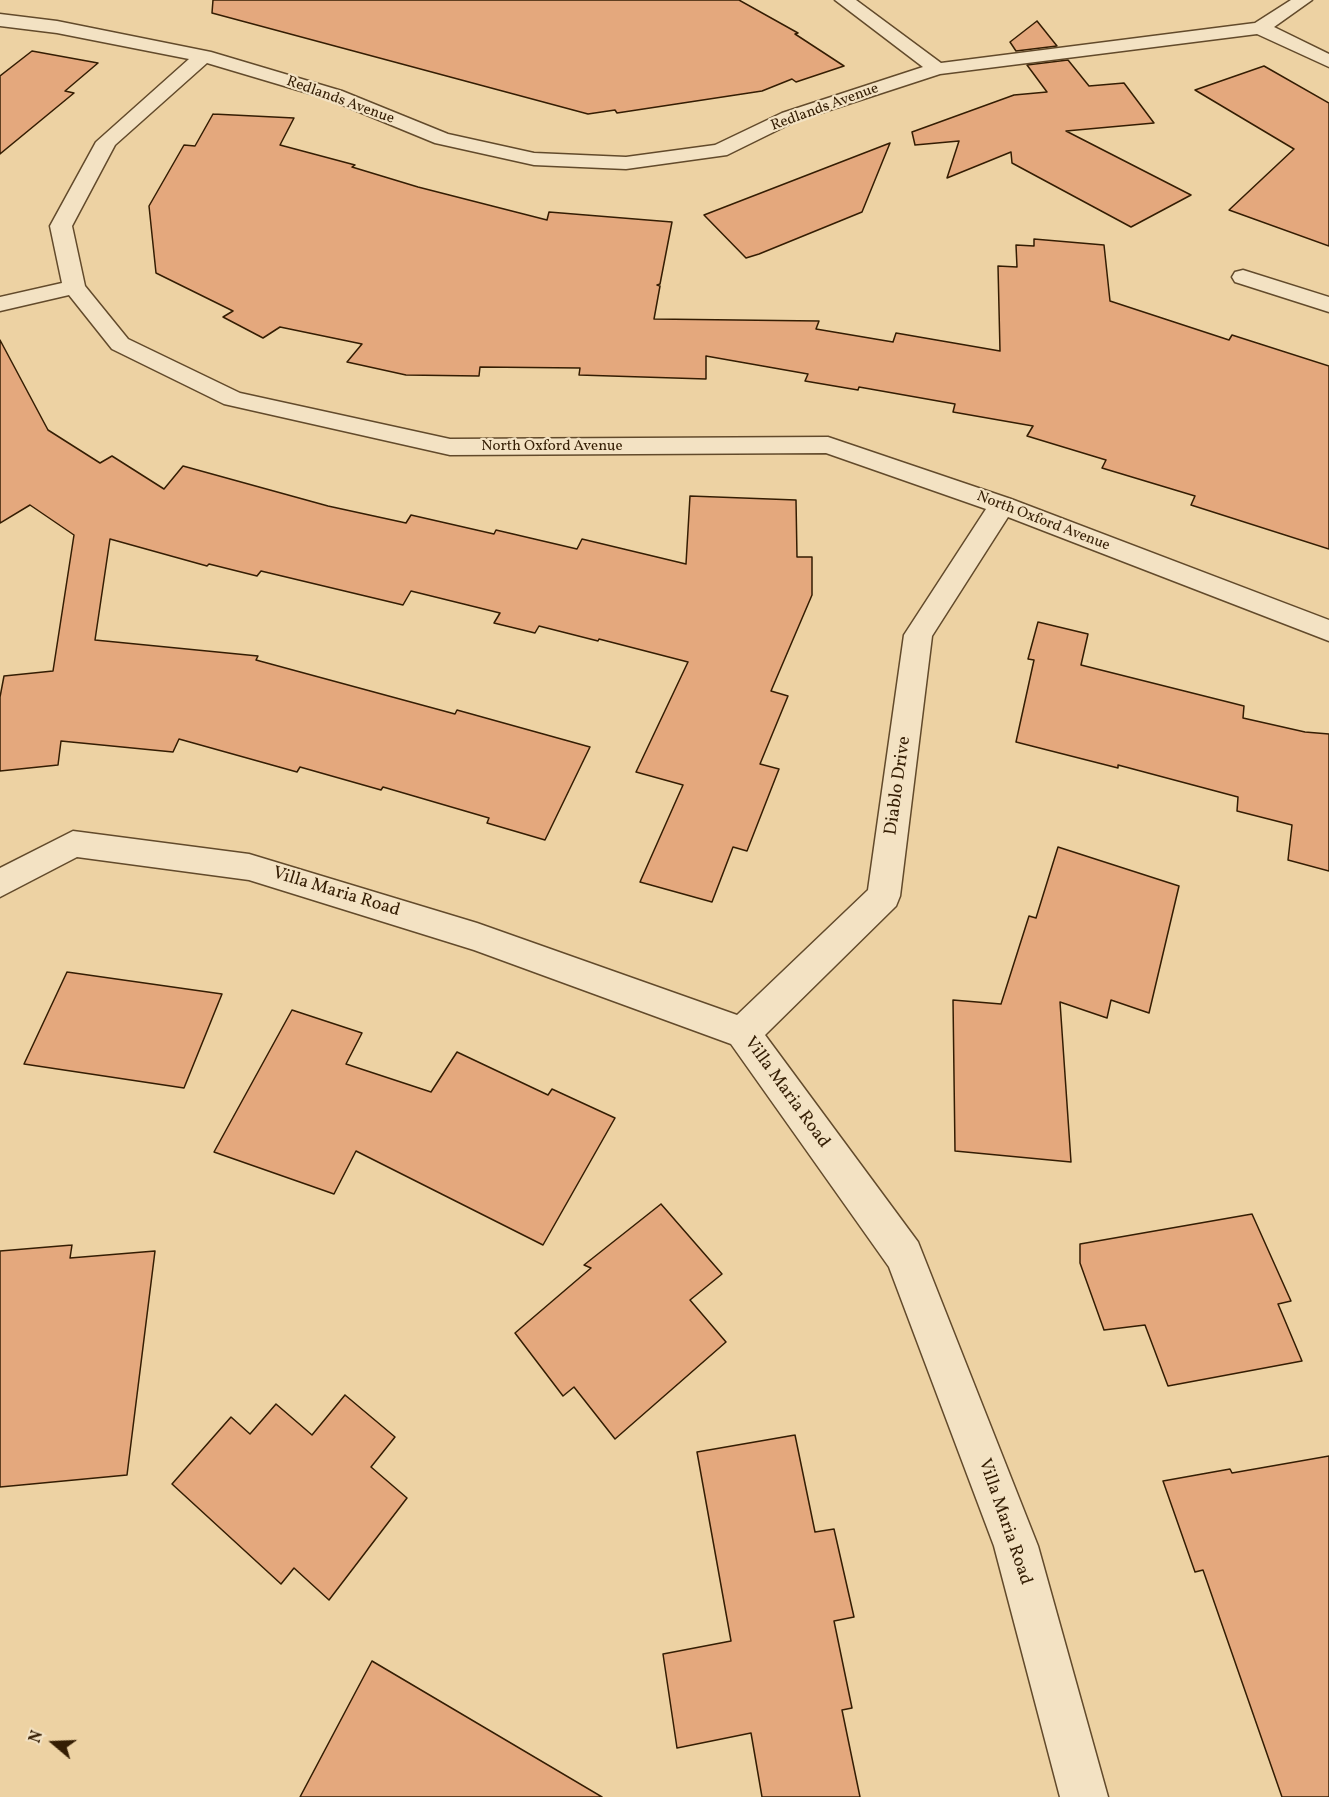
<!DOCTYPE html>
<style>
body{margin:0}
#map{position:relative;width:1329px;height:1797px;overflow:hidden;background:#edd2a3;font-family:Vollkorn,serif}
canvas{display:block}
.north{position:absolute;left:24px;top:1713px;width:60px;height:60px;-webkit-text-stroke:4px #f3e2c3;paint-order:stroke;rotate:289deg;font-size:16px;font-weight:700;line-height:24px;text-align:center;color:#341d03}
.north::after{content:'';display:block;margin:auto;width:21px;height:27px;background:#341d03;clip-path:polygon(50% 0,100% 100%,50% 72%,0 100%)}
</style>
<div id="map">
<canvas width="1329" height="1797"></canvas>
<div class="north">N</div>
</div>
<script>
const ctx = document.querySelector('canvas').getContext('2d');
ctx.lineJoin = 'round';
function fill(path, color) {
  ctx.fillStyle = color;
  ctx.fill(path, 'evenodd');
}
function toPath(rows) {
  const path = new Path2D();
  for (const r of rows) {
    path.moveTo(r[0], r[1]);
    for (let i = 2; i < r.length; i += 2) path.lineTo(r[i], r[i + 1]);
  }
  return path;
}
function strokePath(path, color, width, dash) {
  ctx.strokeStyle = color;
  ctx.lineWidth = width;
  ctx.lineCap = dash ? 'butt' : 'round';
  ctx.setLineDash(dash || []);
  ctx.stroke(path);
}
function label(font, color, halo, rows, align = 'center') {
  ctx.font = font + ' Vollkorn,serif';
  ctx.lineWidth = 4.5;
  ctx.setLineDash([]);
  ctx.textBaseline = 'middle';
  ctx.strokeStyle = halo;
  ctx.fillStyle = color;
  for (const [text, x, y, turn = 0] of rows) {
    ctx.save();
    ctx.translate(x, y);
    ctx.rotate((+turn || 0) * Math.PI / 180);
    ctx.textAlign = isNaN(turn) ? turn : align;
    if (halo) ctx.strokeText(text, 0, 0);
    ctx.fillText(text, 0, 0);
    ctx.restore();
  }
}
const building = toPath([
 [213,0,739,0,798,33,795,34,844,66,796,82,792,79,762,91,617,113,615,110,588,114,212,13,213,0],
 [1037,21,1057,46,1016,51,1010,42,1037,21],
 [32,51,98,63,65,91,74,93,0,154,0,76,32,51],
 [1068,60,1089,86,1124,83,1154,123,1066,131,1191,195,1131,227,1012,163,1011,152,947,178,959,141,915,145,912,132,1014,95,1047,92,1027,65,1068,60],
 [1264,66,1329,103,1329,246,1229,210,1294,149,1195,90,1264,66],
 [213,114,294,118,280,145,355,165,352,167,418,187,547,220,549,212,672,222,660,284,657,285,660,286,654,319,819,321,816,329,893,342,896,333,1000,351,998,266,1017,267,1016,245,1034,246,1034,239,1104,245,1110,301,1229,340,1232,335,1329,366,1329,549,1191,505,1195,496,1102,468,1106,460,1027,436,1033,426,953,412,955,404,859,387,858,390,805,381,808,374,706,356,706,379,579,375,580,368,480,367,479,376,406,375,347,362,362,344,280,327,263,338,223,317,233,311,156,273,149,206,184,145,195,146,213,114],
 [890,143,862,212,759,254,746,258,704,215,890,143],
 [0,340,48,430,100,463,112,456,164,489,183,466,328,506,406,523,411,515,494,534,496,530,577,549,582,539,686,564,690,496,796,500,797,557,812,557,812,595,771,691,788,696,760,764,779,769,747,851,733,847,712,902,640,882,683,785,636,772,688,662,599,639,598,641,539,626,535,633,494,623,500,613,411,591,403,605,261,571,257,576,209,564,207,566,110,539,95,640,258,656,256,660,455,714,457,710,590,747,545,840,487,823,489,818,383,787,381,790,300,767,297,772,179,739,173,752,61,741,58,765,0,771,0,697,4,676,53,671,74,535,30,505,0,523,0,340],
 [1038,622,1088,634,1081,665,1244,706,1243,718,1305,732,1329,734,1329,871,1288,860,1292,825,1237,811,1238,797,1118,765,1118,768,1016,742,1034,660,1028,659,1038,622],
 [1058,847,1179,886,1149,1013,1111,1000,1107,1018,1060,1002,1071,1162,955,1151,953,1000,1001,1004,1029,916,1036,918,1058,847],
 [67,972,222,994,184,1088,24,1064,67,972],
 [292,1010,362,1033,346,1064,431,1092,457,1052,548,1095,552,1089,615,1118,543,1245,356,1151,334,1194,214,1152,292,1010],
 [661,1204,722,1274,690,1300,726,1342,615,1439,574,1387,563,1396,515,1333,591,1268,584,1265,661,1204],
 [1252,1214,1291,1301,1278,1304,1302,1361,1168,1386,1145,1325,1104,1330,1080,1263,1080,1244,1252,1214],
 [72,1245,70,1258,155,1251,127,1475,0,1487,0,1251,72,1245],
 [345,1395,395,1437,371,1467,407,1498,329,1600,294,1568,281,1584,172,1484,231,1417,250,1434,276,1404,312,1435,345,1395],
 [795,1435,815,1532,834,1529,854,1617,834,1621,852,1708,842,1710,860,1797,762,1797,751,1733,677,1748,663,1654,731,1641,697,1452,795,1435],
 [1329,1456,1329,1797,1282,1797,1203,1570,1195,1572,1163,1481,1230,1469,1232,1473,1329,1456],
 [372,1661,602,1797,300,1797,372,1661]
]);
const street = toPath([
 [835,0,856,0,941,63,1255,23,1291,0,1312,0,1274,27,1329,54,1329,67,1257,34,940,74,796,121,727,155,626,169,534,165,435,143,328,99,207,63,115,145,72,226,85,286,128,339,240,393,450,439,828,437,1011,499,1329,620,1329,641,1008,517,932,636,900,896,896,906,765,1035,918,1242,1038,1546,1108,1797,1060,1797,994,1546,889,1267,731,1044,474,950,249,880,77,857,0,897,0,868,73,831,249,854,477,923,737,1015,868,890,904,635,986,509,826,453,450,455,224,404,112,349,69,295,0,311,0,297,62,283,50,226,96,142,189,59,57,33,0,26,0,14,57,21,211,52,342,91,448,134,534,153,626,157,715,145,782,113,923,67,835,0],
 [1243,270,1329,297,1329,312,1235,282,1232,277,1235,272,1243,270]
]);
const farStreetnames = [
 ["Redlands Avenue",340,101,20],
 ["Redlands Avenue",825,108,-20],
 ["North Oxford Avenue",552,447],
 ["North Oxford Avenue",1043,522,21]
];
const streetNames = [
 ["Diablo Drive",899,786,-82],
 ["Villa Maria Road",336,893,17],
 ["Villa Maria Road",786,1093,54],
 ["Villa Maria Road",1004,1522,71]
];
fill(building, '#e4a87d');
strokePath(building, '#341d03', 1.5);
strokePath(street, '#624a2b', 3);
fill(street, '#f3e2c3');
label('15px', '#341d03', '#f3e2c3', farStreetnames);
label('18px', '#341d03', '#f3e2c3', streetNames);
</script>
